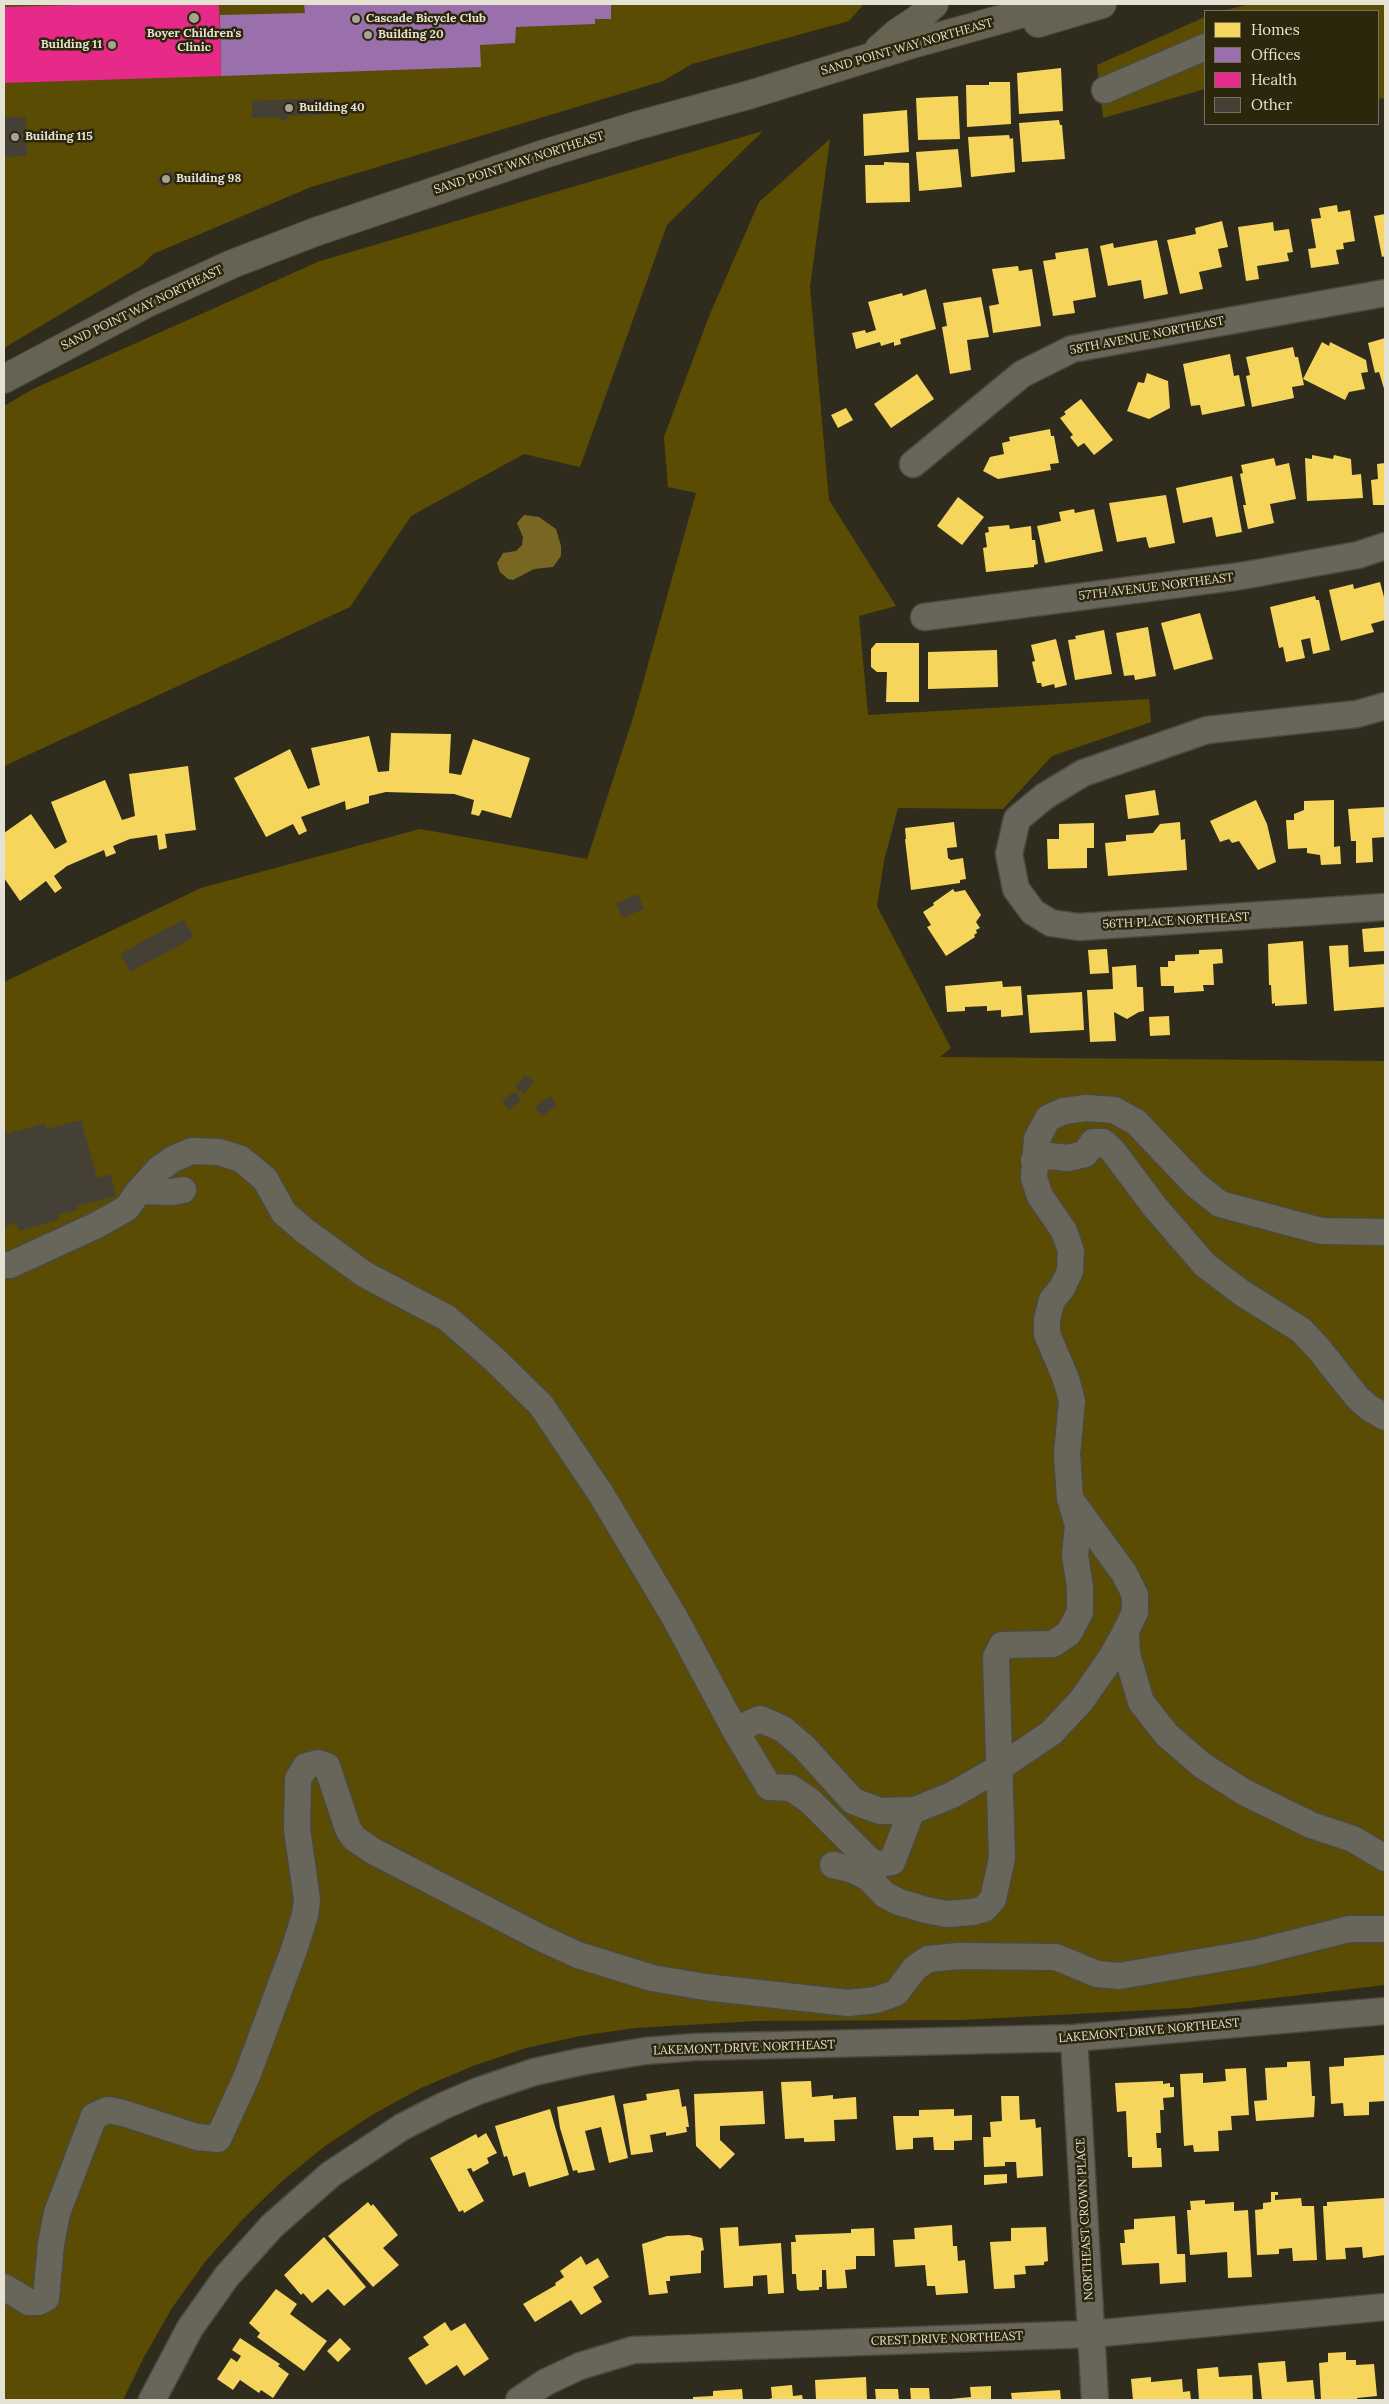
<!DOCTYPE html>
<style>
body{margin:0}
#map{position:relative;width:1389px;height:2404px;overflow:hidden;background:#2f2c1e;font-family:Lora,serif}
canvas{display:block}
.frame{position:absolute;inset:0;border:5px solid #e6e2d3;pointer-events:none}
.legend{position:absolute;left:1204px;top:10px;width:175px;height:115px;box-sizing:border-box;background:#2c260d;border:1px solid #76715c;margin:0;padding:6px 9px;list-style:none;font-size:15px;color:#e6e2d3}
.legend li{display:flex;align-items:center;gap:10px;height:25px}
.legend b{width:25px;border:1px solid #76715c}
</style>
<div id="map">
<canvas width="1389" height="2404"></canvas>
<div class="frame"></div>
<ul class="legend">
<li><b style="height:14px;background:#f6d55c"></b>Homes</li>
<li><b style="height:14px;background:#9970ab"></b>Offices</li>
<li><b style="height:14px;background:#e7298a"></b>Health</li>
<li><b style="height:14px;background:#444035"></b>Other</li>
</ul>
</div>
<script>
const ctx = document.querySelector('canvas').getContext('2d');
ctx.lineJoin = 'round';
function fill(path, color) {
  ctx.fillStyle = color;
  ctx.fill(path, 'evenodd');
}
function toPath(rows) {
  const path = new Path2D();
  for (const r of rows) {
    path.moveTo(r[0], r[1]);
    for (let i = 2; i < r.length; i += 2) path.lineTo(r[i], r[i + 1]);
  }
  return path;
}
function strokePath(path, color, width, dash) {
  ctx.strokeStyle = color;
  ctx.lineWidth = width;
  ctx.lineCap = dash ? 'butt' : 'round';
  ctx.setLineDash(dash || []);
  ctx.stroke(path);
}
function label(font, color, halo, rows, align = 'center') {
  ctx.font = font + ' Lora,serif';
  ctx.lineWidth = 5;
  ctx.setLineDash([]);
  ctx.textBaseline = 'middle';
  ctx.strokeStyle = halo;
  ctx.fillStyle = color;
  for (const [text, x, y, turn = 0] of rows) {
    ctx.save();
    ctx.translate(x, y);
    ctx.rotate((+turn || 0) * Math.PI / 180);
    ctx.textAlign = isNaN(turn) ? turn : align;
    if (halo) ctx.strokeText(text, 0, 0);
    ctx.fillText(text, 0, 0);
    ctx.restore();
  }
}
const green = toPath([
 [4,4,864,4,849,21,692,64,663,81,311,187,153,254,141,266,4,348],
 [1249,4,1385,4,1385,98,1378,99,1378,11,1223,11],
 [1205,17,1205,89,1103,118,1097,65],
 [763,131,667,225,580,467,524,454,411,516,350,607,4,766,4,406,33,389,320,261],
 [830,139,810,287,829,500,896,606,859,616,868,715,1149,699,1151,722,1052,756,1003,809,898,808,884,861,877,906,951,1048,940,1057,1385,1061,1385,1985,1189,2008,961,2020,756,2021,635,2028,580,2036,526,2048,473,2066,421,2088,372,2115,325,2146,282,2181,242,2220,205,2262,172,2308,144,2357,123,2400,4,2400,4,982,201,888,420,829,587,859,633,718,696,493,668,487,664,437,710,314,759,202]
]);
const water = toPath([
 [524,515,539,517,556,529,561,546,561,556,553,567,534,569,513,580,508,579,500,572,497,563,503,553,516,551,522,545,523,537,517,523]
]);
const homes = toPath([
 [1061,68,1063,111,1019,114,1017,73],
 [989,82,1010,82,1011,124,967,127,966,85,989,85],
 [958,96,960,139,918,140,916,98],
 [907,110,909,152,864,156,863,114],
 [1059,120,1060,125,1062,125,1065,159,1022,162,1019,123],
 [1009,135,1010,139,1013,138,1015,172,971,177,968,137],
 [958,149,962,187,919,191,916,152],
 [884,162,909,163,910,202,866,203,865,165,884,165],
 [1337,205,1338,212,1350,210,1355,241,1343,243,1344,249,1336,250,1339,264,1311,268,1308,249,1316,248,1311,219,1321,218,1319,208],
 [1385,214,1385,256,1382,257,1374,216],
 [1222,221,1228,247,1218,249,1222,267,1199,272,1203,289,1180,294,1167,240,1196,234,1195,228],
 [1273,222,1274,231,1289,229,1293,252,1287,253,1289,261,1257,266,1259,279,1246,281,1238,227],
 [1157,240,1168,294,1144,299,1141,280,1108,286,1100,246,1113,243,1114,248],
 [1088,248,1096,297,1073,301,1075,313,1053,316,1043,261,1056,259,1055,253],
 [1018,266,1019,271,1032,269,1041,326,993,333,989,306,999,304,992,269],
 [926,289,936,329,900,339,901,344,894,346,894,342,881,346,880,342,856,349,852,333,865,330,866,333,876,330,868,302,902,293,903,296],
 [981,297,989,337,967,340,971,370,950,374,942,327,947,326,943,303],
 [1385,338,1385,392,1379,372,1375,373,1368,343],
 [1322,342,1329,346,1330,342,1366,360,1368,372,1361,373,1365,389,1349,392,1345,400,1303,379],
 [1293,347,1295,357,1298,357,1304,385,1292,387,1294,398,1252,407,1246,376,1250,375,1246,357],
 [1230,354,1234,376,1239,375,1245,406,1202,415,1200,405,1191,406,1183,364],
 [1147,373,1168,381,1170,408,1149,419,1127,411,1138,382,1144,383],
 [917,374,934,399,891,428,874,404],
 [1081,399,1113,440,1094,455,1084,443,1078,447,1070,437,1073,435,1060,418,1066,414,1064,412],
 [846,408,853,420,838,428,831,415],
 [1050,429,1051,436,1054,436,1059,463,1050,464,1051,470,998,479,983,471,990,457,1004,454,1002,443,1010,441,1009,437],
 [1312,455,1333,459,1334,455,1351,459,1352,475,1361,474,1363,498,1307,501,1305,458,1312,459],
 [1274,458,1276,466,1289,463,1296,499,1270,504,1274,523,1248,529,1243,505,1246,505,1240,474,1243,473,1241,465],
 [1385,463,1385,505,1373,505,1371,480,1378,479,1377,464],
 [1232,476,1242,532,1216,537,1212,517,1183,523,1176,488],
 [1166,495,1175,543,1149,548,1146,537,1117,542,1109,503],
 [958,497,984,517,962,545,937,526],
 [1074,509,1075,513,1094,509,1103,551,1045,563,1037,526,1061,521,1059,512],
 [1009,525,1010,529,1031,526,1032,540,1035,540,1038,564,1034,565,1034,567,986,572,983,548,987,547,985,533,989,532,988,527],
 [1380,582,1385,601,1385,620,1371,624,1374,632,1341,641,1329,590,1353,584,1354,589],
 [1315,596,1316,600,1319,600,1330,650,1313,654,1310,638,1301,640,1305,658,1286,662,1283,647,1279,648,1270,607],
 [1200,613,1213,659,1174,670,1161,623],
 [1148,627,1156,676,1135,680,1134,675,1124,676,1116,633],
 [1104,630,1112,674,1075,680,1068,640,1076,639,1075,636],
 [1056,639,1067,685,1055,688,1054,684,1042,687,1041,683,1037,683,1032,662,1035,661,1031,645],
 [876,643,919,643,919,702,886,702,887,672,877,672,871,667,871,649],
 [997,650,998,687,928,689,928,652],
 [391,733,451,734,449,773,461,775,473,739,530,758,511,818,482,810,479,816,471,814,474,800,454,794,386,792,369,796,369,803,346,810,345,801,301,817,307,831,299,835,293,824,266,837,234,778,290,749,308,789,320,785,311,748,369,736,378,772,389,771],
 [188,766,196,830,165,834,167,848,159,850,157,835,130,839,113,846,116,853,106,857,104,850,67,866,54,876,62,888,55,893,46,881,20,901,4,878,4,833,31,814,55,849,67,842,51,802,105,780,122,820,135,816,129,774],
 [1155,790,1159,815,1128,819,1125,795],
 [1256,800,1267,824,1276,862,1258,870,1239,841,1232,843,1229,839,1220,842,1210,821],
 [1334,800,1334,847,1340,846,1341,864,1321,865,1320,855,1307,853,1307,848,1288,849,1286,820,1294,820,1294,814,1304,810,1304,801],
 [1385,807,1385,837,1372,838,1373,862,1356,863,1356,841,1351,841,1348,809],
 [954,822,957,847,947,848,948,858,951,860,963,858,966,879,960,880,960,883,911,890,905,839,906,839,905,828],
 [1180,822,1181,840,1185,839,1187,870,1108,876,1105,843,1126,841,1126,835,1153,833,1160,824],
 [1094,823,1094,848,1087,848,1087,868,1048,869,1047,839,1059,839,1059,824],
 [953,889,955,892,965,890,981,915,976,922,980,928,976,930,977,933,974,935,975,937,946,956,927,927,931,925,923,912,934,905,933,903],
 [1385,927,1385,951,1364,952,1362,929],
 [1303,941,1307,1004,1275,1006,1275,1003,1272,1004,1271,985,1269,985,1268,944],
 [1348,945,1349,967,1385,964,1385,1007,1334,1011,1329,946],
 [1107,949,1109,973,1090,974,1088,950],
 [1222,949,1223,963,1213,964,1214,985,1203,985,1204,991,1174,993,1174,986,1161,986,1160,967,1168,967,1168,961,1175,961,1175,955,1199,954,1199,950],
 [1136,965,1137,987,1143,987,1144,1011,1139,1012,1127,1019,1114,1012,1116,1041,1090,1042,1087,990,1113,989,1112,967],
 [1002,981,1003,987,1021,986,1023,1015,1001,1017,1001,1010,987,1011,987,1006,965,1007,965,1011,947,1012,945,986],
 [1082,992,1084,1030,1030,1033,1027,995],
 [1169,1016,1170,1035,1150,1036,1149,1017],
 [1384,2055,1385,2101,1369,2102,1369,2115,1344,2116,1343,2103,1331,2104,1329,2067,1344,2066,1344,2058],
 [1310,2061,1312,2096,1315,2096,1314,2117,1256,2121,1254,2101,1267,2100,1265,2068,1287,2067,1287,2062],
 [1246,2068,1249,2115,1231,2116,1232,2130,1218,2131,1219,2151,1194,2152,1193,2145,1184,2146,1180,2074,1203,2073,1203,2083,1226,2081,1225,2069],
 [811,2081,812,2097,833,2095,833,2099,856,2097,857,2119,834,2120,835,2141,804,2142,804,2138,785,2139,781,2082],
 [1163,2081,1163,2084,1170,2083,1170,2087,1174,2087,1174,2097,1163,2098,1164,2110,1160,2110,1161,2133,1156,2133,1157,2148,1161,2148,1162,2167,1132,2168,1132,2157,1128,2157,1126,2111,1117,2112,1115,2083],
 [679,2089,682,2107,686,2106,689,2127,686,2127,687,2132,666,2136,666,2132,650,2135,653,2152,631,2155,623,2104,647,2100,646,2094],
 [763,2091,765,2124,720,2126,720,2140,735,2154,720,2169,696,2146,694,2094],
 [614,2095,628,2158,609,2163,601,2127,585,2131,595,2170,578,2173,577,2170,573,2171,560,2128,557,2107],
 [1001,2096,1019,2096,1020,2120,1035,2119,1036,2128,1041,2127,1043,2176,1017,2178,1016,2162,1005,2162,1005,2166,984,2167,983,2137,991,2137,990,2122,1002,2121],
 [550,2109,569,2175,529,2187,525,2172,513,2176,507,2156,504,2157,495,2126],
 [954,2109,954,2116,972,2115,972,2140,954,2141,954,2150,934,2150,933,2137,913,2138,913,2149,896,2150,893,2116,919,2116,919,2110],
 [486,2133,497,2153,487,2158,489,2163,473,2172,471,2168,467,2169,484,2201,464,2213,463,2210,459,2212,430,2158,476,2134,478,2138],
 [1007,2174,1007,2183,984,2185,984,2175],
 [1271,2192,1278,2192,1278,2195,1275,2195,1275,2200,1301,2198,1302,2206,1314,2206,1317,2260,1293,2261,1292,2248,1279,2249,1279,2254,1257,2255,1255,2210,1263,2209,1263,2203,1271,2202],
 [1385,2198,1385,2255,1363,2258,1362,2247,1345,2248,1346,2259,1326,2260,1323,2206,1327,2206,1327,2202],
 [1205,2200,1205,2204,1234,2202,1234,2211,1248,2210,1252,2277,1228,2278,1227,2252,1190,2255,1187,2210,1191,2210,1190,2201],
 [368,2202,371,2206,373,2204,398,2235,383,2248,399,2265,373,2287,328,2236],
 [1175,2216,1177,2254,1185,2254,1186,2282,1160,2284,1159,2263,1122,2265,1120,2243,1125,2243,1124,2230,1134,2229,1134,2219],
 [952,2225,953,2246,957,2246,958,2261,965,2260,968,2293,936,2295,935,2286,927,2286,925,2265,895,2267,893,2240,915,2239,914,2228],
 [738,2227,739,2246,781,2243,784,2293,768,2294,767,2275,753,2276,753,2286,724,2288,720,2228],
 [1046,2227,1048,2261,1044,2262,1044,2265,1025,2266,1026,2274,1014,2275,1015,2288,994,2289,990,2242,1011,2241,1011,2228],
 [874,2228,875,2256,856,2256,856,2269,845,2270,847,2288,827,2289,826,2270,822,2270,822,2287,819,2287,819,2290,800,2291,797,2289,796,2274,792,2274,791,2242,796,2242,795,2235,851,2233,851,2229],
 [689,2235,702,2238,704,2250,701,2251,701,2273,670,2276,670,2281,666,2281,668,2293,649,2295,642,2244,667,2236],
 [324,2237,366,2287,344,2306,328,2289,312,2303,303,2293,301,2295,284,2275],
 [581,2256,586,2265,598,2258,609,2277,593,2287,602,2302,581,2315,571,2300,535,2322,523,2304,556,2285,555,2283,564,2277,560,2271],
 [276,2289,297,2304,290,2314,327,2341,304,2371,257,2337,260,2333,249,2323],
 [445,2322,451,2331,465,2323,489,2359,464,2376,457,2365,426,2385,408,2358,429,2345,423,2337],
 [240,2338,280,2364,278,2366,289,2374,273,2398,261,2390,259,2393,240,2380,233,2390,217,2379,231,2358,237,2362,241,2356,232,2350],
 [340,2338,351,2349,338,2362,327,2351],
 [1346,2352,1346,2360,1356,2360,1356,2365,1374,2364,1377,2396,1357,2398,1357,2400,1321,2400,1319,2363,1328,2362,1328,2353],
 [1285,2361,1287,2382,1313,2380,1315,2400,1262,2400,1258,2363],
 [1218,2367,1219,2377,1252,2375,1253,2400,1199,2400,1197,2369],
 [866,2377,867,2400,816,2400,815,2380],
 [1151,2377,1151,2382,1182,2379,1183,2392,1190,2391,1191,2400,1133,2400,1131,2379],
 [792,2385,793,2396,802,2395,803,2400,766,2400,772,2398,771,2387],
 [991,2386,991,2400,940,2400,971,2397,970,2387],
 [910,2388,929,2388,930,2400,911,2400],
 [742,2389,743,2400,693,2400,693,2397,713,2396,713,2391],
 [875,2389,898,2389,899,2400,876,2400],
 [1060,2390,1061,2400,1012,2400,1011,2393]
]);
const offices = toPath([
 [304,4,611,4,611,19,595,19,595,24,516,27,515,43,480,45,481,67,221,76,220,15,305,13]
]);
const health = toPath([
 [112,4,219,4,221,76,4,83,4,7]
]);
const building = toPath([
 [325,98,326,115,287,116,287,120,280,121,280,117,252,118,252,101],
 [4,117,26,117,27,156,4,157],
 [171,171,176,181,162,188,157,178],
 [638,894,644,909,622,918,616,903],
 [184,919,194,937,130,972,120,954],
 [525,1075,534,1081,524,1094,515,1087],
 [515,1091,521,1100,509,1110,502,1101],
 [550,1096,557,1105,542,1117,535,1107],
 [81,1120,97,1178,110,1174,116,1196,77,1206,78,1210,58,1215,59,1220,19,1231,16,1223,4,1227,4,1124,7,1134,44,1123,46,1129]
]);
const minor = toPath([
 [1105,90,1205,47],
 [913,464,1022,374,1072,349,1385,293],
 [924,617,1241,576,1358,555,1385,546],
 [1385,706,1357,714,1207,730,1083,773,1045,796,1017,819,1009,854,1016,889,1033,912,1051,923,1079,927,1385,907],
 [1034,1160,1050,1156,1068,1158,1085,1154,1093,1142,1103,1142,1113,1151,1155,1207,1205,1265,1242,1293,1301,1330,1318,1348,1357,1397,1368,1407,1385,1417],
 [139,1191,159,1169,173,1159,192,1151,219,1152,241,1159,265,1179,284,1213,305,1231,364,1274,447,1318,494,1359,541,1405,601,1494,675,1618,735,1730,760,1719,783,1729,804,1747,853,1801,880,1811,915,1810,952,1795,999,1768,1051,1733,1081,1701,1111,1658,1126,1631],
 [1385,1232,1321,1231,1220,1204,1196,1185,1136,1122,1114,1110,1086,1108,1064,1111,1048,1118,1037,1139,1034,1178,1040,1196,1064,1231,1071,1251,1070,1271,1062,1288,1052,1300,1047,1319,1047,1334,1066,1379,1072,1401,1067,1454,1070,1499,1124,1573,1135,1595,1135,1612,1126,1631,1127,1654,1141,1702,1167,1735,1203,1766,1244,1792,1311,1825,1353,1839,1385,1858],
 [4,1265,10,1265,97,1225,127,1208,139,1191,172,1192,183,1190],
 [735,1730,769,1787,791,1788,810,1801,870,1861,878,1864,892,1862,912,1810],
 [833,1865,854,1870,870,1879,885,1895,899,1902,926,1910,947,1914,973,1912,984,1909,993,1899,1002,1858,996,1657,1002,1645,1053,1644,1069,1633,1080,1612,1080,1587,1075,1555,1078,1525,1072,1505],
 [1074,2038,1095,2400],
 [4,2287,29,2302,38,2302,46,2298,51,2244,57,2213,94,2116,108,2110,123,2113,197,2137,218,2139,247,2076,295,1947,305,1915,307,1900,297,1829,298,1779,306,1766,318,1763,327,1766,348,1829,354,1838,373,1851,543,1939,578,1955,652,1978,705,1987,848,2003,876,2000,896,1993,915,1968,928,1959,958,1956,1056,1957,1097,1974,1119,1976,1253,1953,1349,1929,1385,1929],
 [152,2400,190,2328,227,2276,272,2226,331,2174,402,2127,443,2106,478,2091,534,2072,584,2061,645,2051,695,2047,1074,2038,1385,2011],
 [519,2400,546,2382,580,2366,633,2350,1091,2334,1385,2307]
]);
const major = toPath([
 [1038,23,1102,4],
 [879,49,897,33,918,19,934,4],
 [4,379,147,303,232,264,315,232,544,154,635,126,752,94,916,43,1056,4]
]);
const markers = [
 [194,18,6,"#a6a294"],
 [356,19,5,"#a6a294"],
 [368,35,5,"#a6a294"],
 [112,45,5,"#a6a294"],
 [289,108,5,"#a6a294"],
 [15,137,5,"#a6a294"],
 [166,179,5,"#a6a294"]
];
const poiNames = [
 ["Cascade Bicycle Club",366,19],
 ["Boyer Children's",194,34,"center"],
 ["Clinic",194,48,"center"],
 ["Building 20",378,35],
 ["Building 11",102,45,"right"],
 ["Building 40",299,108],
 ["Building 115",25,137],
 ["Building 98",176,179]
];
const streetNames = [
 ["SAND POINT WAY NORTHEAST",907,47,-16],
 ["SAND POINT WAY NORTHEAST",519,163,-18],
 ["SAND POINT WAY NORTHEAST",142,308,-26],
 ["58TH AVENUE NORTHEAST",1147,336,-11],
 ["57TH AVENUE NORTHEAST",1156,587,-7],
 ["56TH PLACE NORTHEAST",1176,921,-3],
 ["LAKEMONT DRIVE NORTHEAST",1149,2031,-5],
 ["LAKEMONT DRIVE NORTHEAST",744,2048,-2],
 ["NORTHEAST CROWN PLACE",1085,2219,-93],
 ["CREST DRIVE NORTHEAST",947,2339,-2]
];
fill(green, '#5b4c04');
fill(water, '#786723');
fill(homes, '#f6d55c');
fill(offices, '#9970ab');
fill(health, '#e7298a');
fill(building, '#444035');
strokePath(minor, '#4c493d', 29);
strokePath(major, '#4c493d', 30);
strokePath(minor, '#68665b', 26);
strokePath(major, '#676352', 28);
for (const [x, y, r, color] of markers) {
  const dot = new Path2D();
  dot.arc(x, y, r, 0, 2 * Math.PI);
  ctx.fillStyle = color;
  ctx.fill(dot);
  strokePath(dot, '#2c260d', 2);
}
label('bold 12px', '#e6e2d3', '#2c260d', poiNames, 'left');
label('12px', '#e6e2d3', '#2c260d', streetNames);
</script>
